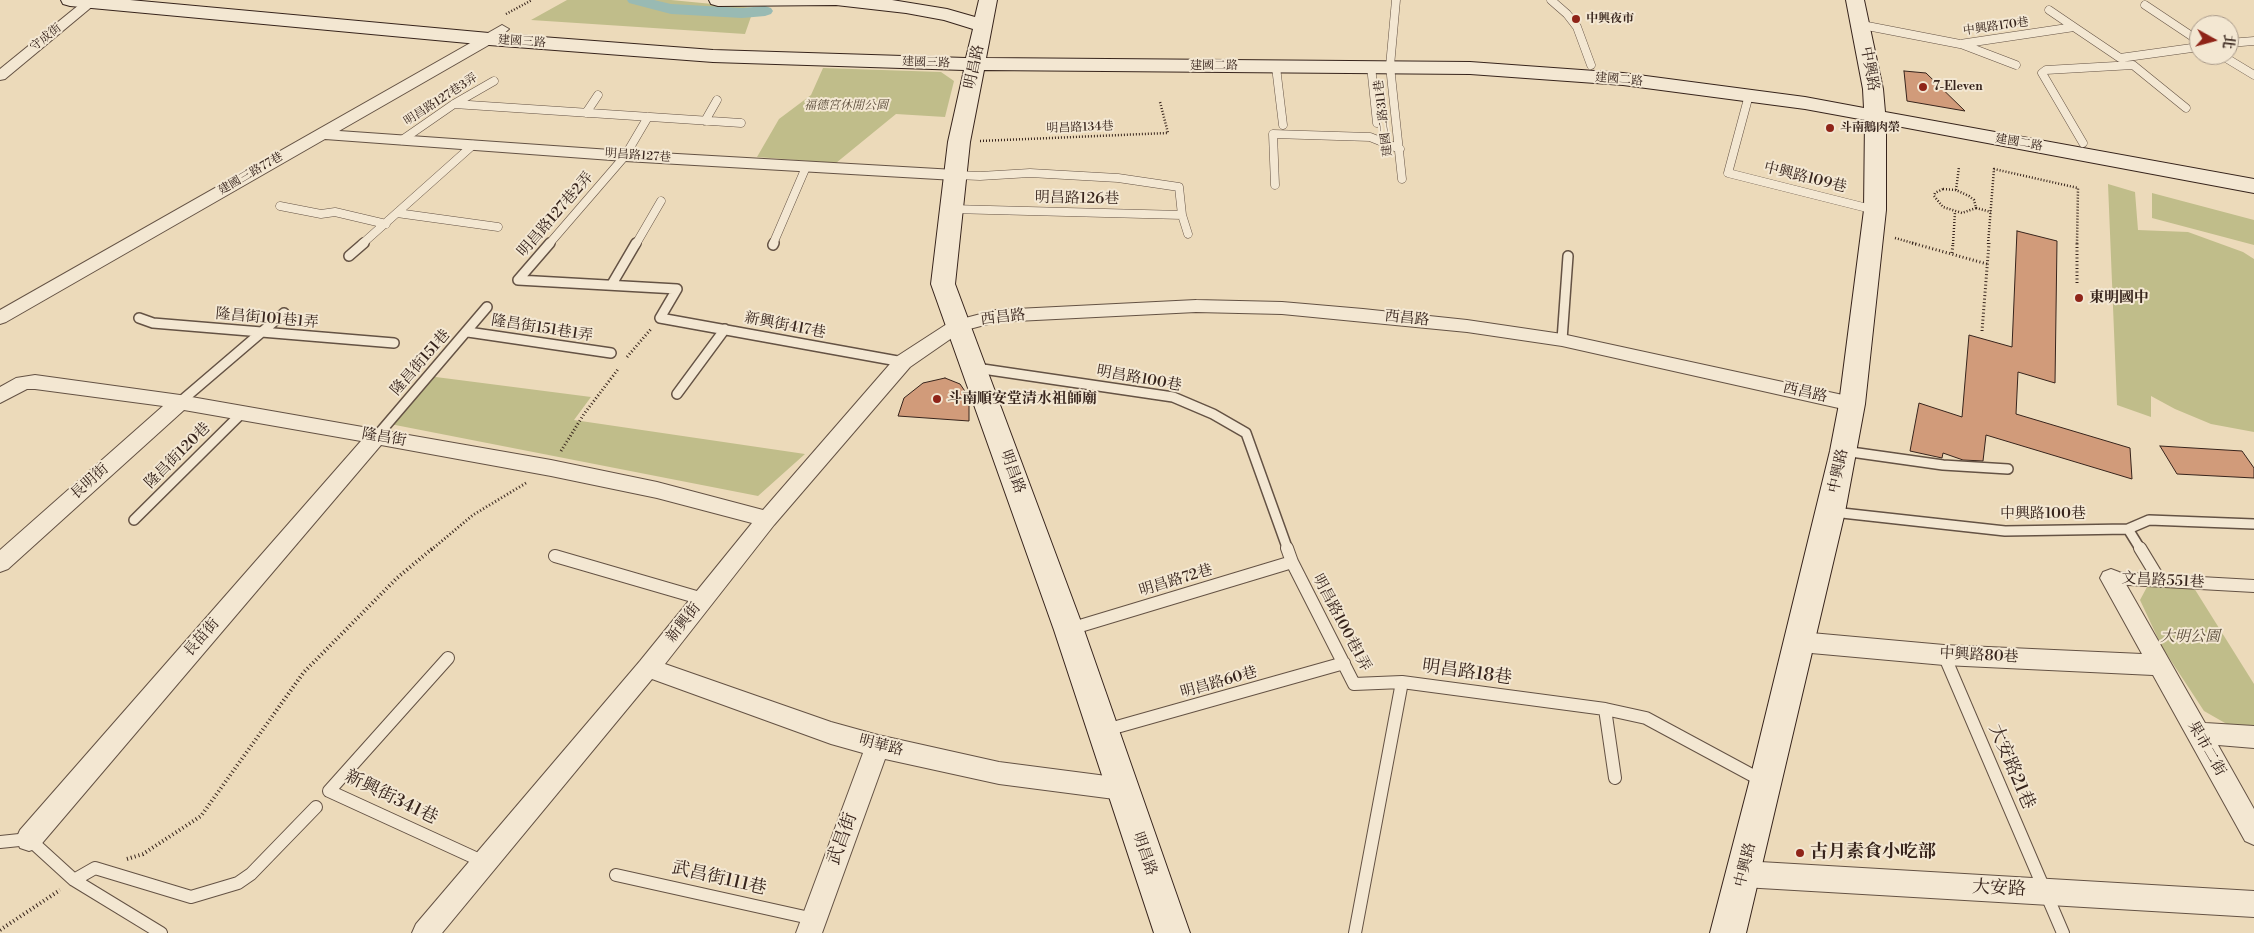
<!DOCTYPE html>
<meta charset="utf-8">
<style>
body{margin:0}
#map{position:relative;width:2254px;height:933px;overflow:hidden;background:#ecdaba;font-family:"Libre Bodoni","Noto Serif TC",serif}
canvas{display:block}
.north{position:absolute;left:2189px;top:15px;width:50px;height:50px;box-sizing:border-box;background:#f3e7d2;border:1px solid #a89989;border-radius:50%;rotate:97deg;font-size:14px;font-weight:700;line-height:20px;text-align:center;color:#37241c}
.north::after{content:'';display:block;margin:auto;width:18px;height:22px;background:#8f2418;clip-path:polygon(50% 0,100% 100%,50% 72%,0 100%)}
</style>
<div id="map">
<canvas width="2254" height="933"></canvas>
<div class="north">北</div>
</div>
<script>
const ctx = document.querySelector('canvas').getContext('2d');
ctx.lineJoin = 'round';
function fill(path, color) {
  ctx.fillStyle = color;
  ctx.fill(path, 'evenodd');
}
function toPath(rows) {
  const path = new Path2D();
  for (const r of rows) {
    path.moveTo(r[0], r[1]);
    for (let i = 2; i < r.length; i += 2) path.lineTo(r[i], r[i + 1]);
  }
  return path;
}
function strokePath(path, color, width, dash) {
  ctx.strokeStyle = color;
  ctx.lineWidth = width;
  ctx.lineCap = dash ? 'butt' : 'round';
  ctx.setLineDash(dash || []);
  ctx.stroke(path);
}
function label(font, color, halo, rows, align = 'center') {
  ctx.font = font + ' "Libre Bodoni","Noto Serif TC",serif';
  ctx.lineWidth = 4;
  ctx.setLineDash([]);
  ctx.textBaseline = 'middle';
  ctx.strokeStyle = halo;
  ctx.fillStyle = color;
  for (const [text, x, y, turn = 0] of rows) {
    ctx.save();
    ctx.translate(x, y);
    ctx.rotate((+turn || 0) * Math.PI / 180);
    ctx.textAlign = isNaN(turn) ? turn : align;
    if (halo) ctx.strokeText(text, 0, 0);
    ctx.fillText(text, 0, 0);
    ctx.restore();
  }
}
const green = toPath([
 [567,0,671,0,754,8,745,34,531,20],
 [823,68,941,72,954,81,945,117,896,114,836,163,757,157,779,119,811,95],
 [2108,184,2135,192,2138,230,2188,232,2243,252,2254,259,2254,432,2211,424,2175,409,2151,396,2151,417,2117,405],
 [2152,193,2254,220,2254,245,2152,218],
 [428,376,591,397,574,420,805,454,758,496,385,423],
 [2147,587,2194,588,2254,684,2254,727,2232,727,2204,711,2162,647,2140,600]
]);
const canal = toPath([
 [627,0,654,0,671,4,742,8,765,6,771,8,773,11,771,14,765,16,742,18,671,14,629,3,627,0]
]);
const building = toPath([
 [1904,71,1926,73,1965,111,1907,101,1904,71],
 [2017,231,2057,241,2055,383,2018,372,2016,414,2130,448,2132,479,1986,435,1983,461,1963,460,1943,453,1942,458,1910,451,1919,403,1962,417,1969,335,2012,347,2017,231],
 [945,378,960,384,969,397,969,421,898,416,904,398,923,383,945,378],
 [2160,446,2242,451,2254,468,2254,478,2177,474,2160,446]
]);
const pathFar2 = toPath([
 [506,14,532,0],
 [980,141,1168,133,1160,102],
 [1943,189,1956,190,1969,196,1974,200,1976,208,1962,213,1943,207,1934,196,1935,193,1943,189],
 [1956,190,1959,167],
 [1976,208,1991,212],
 [1895,238,1916,244],
 [1953,244,1955,212],
 [1988,244,1994,169,2078,188,2077,244]
]);
const pathFar1 = toPath([
 [1912,243,1987,264],
 [1952,253,1953,243],
 [2077,283,2077,243],
 [1982,331,1989,243],
 [627,357,651,329],
 [561,451,584,414,619,368],
 [431,550,473,515,526,483]
]);
const path = toPath([
 [127,859,143,854,201,816,304,672,397,578,433,548],
 [0,930,60,890]
]);
const laneFar2 = toPath([
 [1396,0,1390,66,1402,179],
 [1551,0,1567,14,1577,27,1591,65],
 [2145,5,2199,41],
 [2049,10,2074,27],
 [1862,25,1960,44,2074,27,2120,58,2199,47],
 [2229,43,2254,41],
 [1961,44,2016,65],
 [2221,55,2254,75],
 [1371,66,1377,123],
 [1276,67,1283,125],
 [1749,95,1728,173,1875,210],
 [454,104,741,123],
 [586,113,598,95],
 [705,121,717,100],
 [402,140,454,104,494,81],
 [2083,143,2042,73,2046,70,2133,65,2186,108],
 [955,175,980,176,1030,173,1118,178,1179,187,1182,215],
 [1275,185,1273,134,1370,137,1400,149],
 [280,206,321,214,335,212,386,224],
 [951,209,1182,215,1188,234],
 [397,213,498,227],
 [362,244,473,145],
 [549,244,625,156,648,117],
 [636,244,661,201],
 [773,244,806,167]
]);
const laneFar1 = toPath([
 [773,245,774,243],
 [349,256,364,243],
 [518,280,677,289,660,318,903,362],
 [518,280,550,243],
 [612,284,636,243],
 [139,318,153,323,394,343],
 [468,332,611,353],
 [1562,340,1568,256],
 [976,368,1173,397,1213,414,1246,433,1288,550],
 [677,394,725,329],
 [180,402,284,313],
 [376,437,487,307],
 [1844,451,1943,465,2008,469],
 [1833,512,2005,531,2128,529,2149,520,2254,524],
 [134,520,243,412],
 [2128,529,2141,550]
]);
const lane = toPath([
 [1287,548,1292,562,1354,684,1402,682],
 [2140,548,2160,581],
 [555,556,703,599],
 [2111,578,2254,586],
 [1070,629,1292,562],
 [1944,655,2063,933],
 [448,658,329,791,484,862],
 [1605,709,1615,778],
 [1106,730,1344,663],
 [0,842,29,839,74,880,161,933],
 [616,875,814,919],
 [74,880,95,868,191,897,238,883,251,874,316,807],
 [1355,933,1402,682,1605,709,1646,718,1761,780]
]);
const street = toPath([
 [85,0,100,0,5,79,0,80,0,69,85,0],
 [502,25,509,29,494,42,339,131,625,151,955,170,961,172,963,175,961,178,955,180,625,161,325,139,6,322,0,324,0,310,502,25],
 [1196,300,1282,302,1363,309,1467,320,1562,334,1852,397,1859,399,1862,404,1859,409,1852,411,1562,346,1467,332,1282,314,1196,312,996,322,962,331,910,367,774,525,665,664,831,722,878,735,999,762,1122,778,1131,781,1134,789,1131,797,1122,800,999,784,885,759,822,933,796,933,863,753,831,744,652,679,442,933,412,933,416,924,640,661,752,523,657,498,551,476,381,445,38,848,29,851,20,848,16,839,20,830,361,441,184,410,8,569,0,572,0,550,163,406,35,389,27,389,0,403,0,387,16,378,35,375,180,395,551,460,657,482,763,510,896,357,950,322,996,310,1196,300],
 [2111,569,2119,572,2205,723,2254,726,2254,748,2218,745,2254,809,2254,845,2245,841,2153,675,1944,665,1800,652,1792,649,1789,642,1792,635,1800,632,1944,645,2142,654,2100,578,2103,572,2111,569],
 [1743,861,2254,891,2254,917,1743,887,1734,883,1730,874,1734,865,1743,861]
]);
const secondary = toPath([
 [61,0,130,0,489,33,713,50,966,58,973,29,944,20,906,13,836,5,718,6,711,4,709,0,892,0,947,9,975,17,979,0,997,0,986,58,1470,62,1623,73,1805,97,1864,108,1863,89,1846,0,1864,0,1883,89,1885,112,2254,179,2254,193,1886,124,1886,210,1865,404,1845,512,1746,933,1710,933,1749,783,1830,451,1839,404,1864,210,1865,120,1805,109,1623,85,1470,74,984,70,970,142,955,284,1084,630,1190,933,1154,933,1054,630,931,284,948,142,964,70,713,62,489,45,70,6,63,4,61,0]
]);
const markers = [
 [1576,19,5,"#8f2418"],
 [1923,87,5,"#8f2418"],
 [1830,128,5,"#8f2418"],
 [2079,298,5,"#8f2418"],
 [937,399,5,"#8f2418"],
 [1800,853,5,"#8f2418"]
];
const farPoinames = [
 ["中興夜市",1586,19],
 ["7-Eleven",1933,87],
 ["斗南鵝肉榮",1840,128]
];
const farStreetnames = [
 ["中興路170巷",1996,27,-8],
 ["守成街",46,38,-39],
 ["建國三路",522,42,4],
 ["建國三路",926,63,2],
 ["建國二路",1214,66],
 ["建國二路",1619,80,5],
 ["明昌路127巷3弄",441,100,-33],
 ["建國二路311巷",1384,118,-97],
 ["明昌路134巷",1080,128,-2],
 ["建國二路",2019,143,10],
 ["明昌路127巷",638,156,4],
 ["建國三路77巷",251,174,-30]
];
const farParknames = [
 ["福德宮休閒公園",846,106]
];
const streetNames = [
 ["明昌路",975,67,-78],
 ["中興路",1869,69,80],
 ["中興路109巷",1805,178,14],
 ["明昌路126巷",1077,199,1],
 ["明昌路127巷2弄",556,215,-49],
 ["西昌路",1003,318,-7],
 ["隆昌街101巷1弄",267,319,5],
 ["西昌路",1407,319,6],
 ["新興街417巷",785,326,11],
 ["隆昌街151巷1弄",542,329,9],
 ["隆昌街151巷",421,363,-49],
 ["明昌路100巷",1139,379,10],
 ["西昌路",1805,393,13],
 ["隆昌街",384,438,10],
 ["隆昌街120巷",178,456,-45],
 ["中興路",1839,471,-78],
 ["明昌路",1012,472,70],
 ["長明街",90,482,-42],
 ["中興路100巷",2043,514],
 ["明昌路72巷",1176,581,-17],
 ["文昌路551巷",2163,581,3],
 ["新興街",684,623,-52],
 ["明昌路100巷1弄",1341,623,62],
 ["長苗街",202,638,-49],
 ["中興路80巷",1979,656,3],
 ["明昌路60巷",1219,683,-16],
 ["明華路",881,746,14],
 ["果市二街",2206,749,60],
 ["明昌路",1144,854,71],
 ["中興路",1746,865,-76]
];
const poiNames = [
 ["東明國中",2089,298],
 ["斗南順安堂清水祖師廟",947,399]
];
const parkNames = [
 ["大明公園",2190,637]
];
const nearStreetnames = [
 ["明昌路18巷",1467,673,8],
 ["大安路21巷",2011,767,67],
 ["新興街341巷",391,798,26],
 ["武昌街",843,839,-70],
 ["武昌街111巷",719,879,13],
 ["大安路",1999,889,3]
];
const nearPoinames = [
 ["古月素食小吃部",1810,853]
];
fill(green, '#c0bd8a');
fill(canal, '#99bab3');
fill(building, '#d19b7a');
strokePath(building, '#37241c', 1);
strokePath(laneFar2, '#645244', 9);
strokePath(laneFar1, '#645244', 12);
strokePath(lane, '#645244', 14);
strokePath(street, '#645244', 2);
strokePath(secondary, '#37241c', 2);
strokePath(pathFar2, '#37241c', 2.5, [1, 2]);
strokePath(pathFar1, '#37241c', 3, [1, 2.5]);
strokePath(path, '#37241c', 4, [1, 3]);
strokePath(laneFar2, '#f3e7d2', 8);
strokePath(laneFar1, '#f3e7d2', 9);
strokePath(lane, '#f3e7d2', 12);
fill(street, '#f3e7d2');
fill(secondary, '#f3e7d2');
for (const [x, y, r, color] of markers) {
  const dot = new Path2D();
  dot.arc(x, y, r, 0, 2 * Math.PI);
  ctx.fillStyle = color;
  ctx.fill(dot);
  strokePath(dot, '#f3e7d2', 2);
}
label('bold 12px', '#37241c', '#f3e7d2', farPoinames, 'left');
label('12px', '#37241c', '#f3e7d2', farStreetnames);
label('italic 12px', '#594a38', '#f3e7d2', farParknames);
label('15px', '#37241c', '#f3e7d2', streetNames);
label('bold 15px', '#37241c', '#f3e7d2', poiNames, 'left');
label('italic 15px', '#594a38', '#f3e7d2', parkNames);
label('18px', '#37241c', '#f3e7d2', nearStreetnames);
label('bold 18px', '#37241c', '#f3e7d2', nearPoinames, 'left');
</script>
